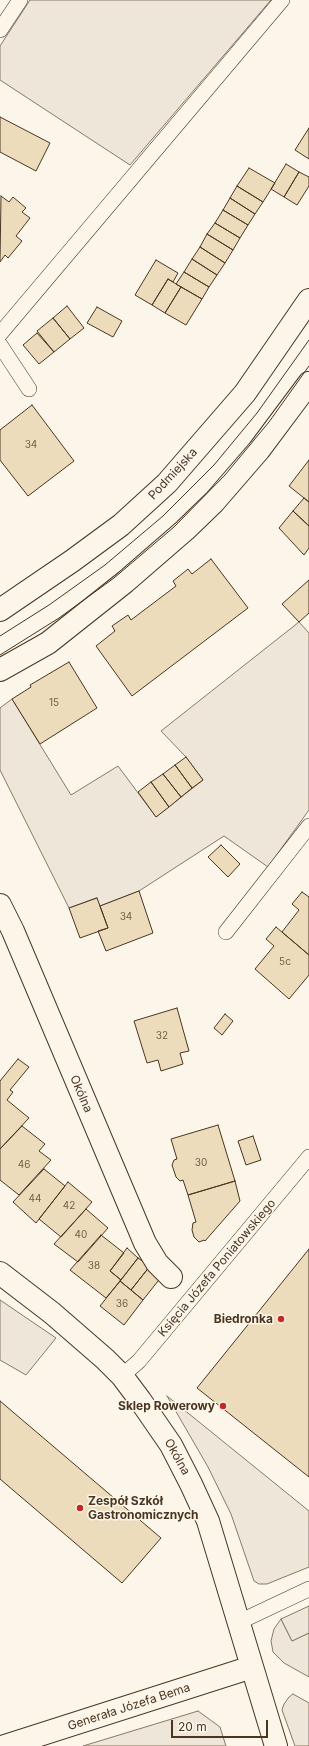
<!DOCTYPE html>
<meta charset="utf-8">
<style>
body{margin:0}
#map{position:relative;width:309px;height:1746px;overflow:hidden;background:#fbf6e9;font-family:Inter,sans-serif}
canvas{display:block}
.scale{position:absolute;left:171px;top:1720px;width:97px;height:18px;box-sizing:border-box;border:2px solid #4a3520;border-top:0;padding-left:5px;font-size:12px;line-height:14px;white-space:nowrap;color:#4a3520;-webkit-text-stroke:3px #fbf6e9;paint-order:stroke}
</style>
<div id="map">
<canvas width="309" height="1746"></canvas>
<div class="scale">20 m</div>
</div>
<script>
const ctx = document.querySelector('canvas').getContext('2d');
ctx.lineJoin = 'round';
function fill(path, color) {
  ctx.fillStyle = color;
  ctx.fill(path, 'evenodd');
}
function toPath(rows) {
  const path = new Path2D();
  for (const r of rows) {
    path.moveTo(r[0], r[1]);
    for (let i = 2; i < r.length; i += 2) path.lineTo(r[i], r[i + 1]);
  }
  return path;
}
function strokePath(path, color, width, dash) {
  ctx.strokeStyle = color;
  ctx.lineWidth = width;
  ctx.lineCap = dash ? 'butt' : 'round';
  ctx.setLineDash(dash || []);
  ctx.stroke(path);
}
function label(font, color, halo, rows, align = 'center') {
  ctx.font = font + ' Inter,sans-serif';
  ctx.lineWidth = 3;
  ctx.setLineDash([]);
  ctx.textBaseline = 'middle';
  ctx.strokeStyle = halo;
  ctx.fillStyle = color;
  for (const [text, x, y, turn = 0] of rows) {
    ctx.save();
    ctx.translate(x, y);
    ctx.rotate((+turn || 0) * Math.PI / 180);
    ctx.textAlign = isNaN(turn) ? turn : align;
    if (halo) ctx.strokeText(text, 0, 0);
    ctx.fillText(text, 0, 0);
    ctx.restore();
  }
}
const green = toPath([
 [30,0,271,0,130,165,0,80,0,46,30,0],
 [299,622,309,633,309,810,268,867,224,836,139,891,100,906,96,898,69,908,0,770,0,708,12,699,71,795,118,766,156,817,203,780,186,757,161,731,299,622],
 [0,1300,56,1338,26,1375,0,1360,0,1300],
 [167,1396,309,1511,309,1567,267,1584,259,1584,254,1581,231,1514,208,1467,167,1396],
 [281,1619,292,1641,309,1633,309,1677,284,1663,273,1652,271,1641,274,1629,281,1619],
 [293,1694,309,1703,309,1746,295,1746,282,1710,284,1704,289,1697,293,1694],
 [198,1711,220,1727,226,1746,83,1746,198,1711]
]);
const parking = toPath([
 [309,1606,309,1633,292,1641,281,1619,309,1606]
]);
const building = toPath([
 [0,117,50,143,36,171,0,152,0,117],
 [309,128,309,159,295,150,309,128],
 [286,164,299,172,284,197,271,189,286,164],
 [249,168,275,183,263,202,237,186,249,168],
 [299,172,309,177,309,186,297,205,284,197,299,172],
 [237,186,263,202,255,214,230,198,237,186],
 [1,196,9,202,13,197,26,208,22,212,30,218,16,236,22,241,8,258,5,255,0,262,1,196],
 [230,198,255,214,248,225,223,210,230,198],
 [223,210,248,225,240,238,215,223,223,210],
 [215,223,240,238,233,250,207,234,215,223],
 [207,234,233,250,225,263,200,247,207,234],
 [200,247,225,263,217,275,192,259,200,247],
 [192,259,217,275,209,287,184,272,192,259],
 [156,260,178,273,173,282,168,279,152,305,135,295,156,260],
 [184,272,209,287,202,299,176,284,184,272],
 [168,279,181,287,165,313,152,305,168,279],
 [181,287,202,299,186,325,165,313,181,287],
 [67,306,84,328,70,339,53,318,67,306],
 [97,307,122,321,113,337,87,323,97,307],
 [53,318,70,339,54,352,37,331,53,318],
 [37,333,54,352,39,364,23,345,37,333],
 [32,405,74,461,28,496,0,460,0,430,32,405],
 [309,460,309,502,289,486,309,460],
 [304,498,309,502,309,526,293,511,304,498],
 [293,511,309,526,309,548,304,555,279,528,293,511],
 [211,559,248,608,132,696,96,646,115,631,112,626,128,615,131,620,176,586,173,581,188,569,192,574,211,559],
 [309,580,309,613,299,622,282,604,309,580],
 [69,662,97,708,40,744,12,699,31,687,30,685,69,662],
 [186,757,203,780,192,788,175,765,186,757],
 [175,765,192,788,181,797,163,774,175,765],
 [163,774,181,797,169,807,151,782,163,774],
 [151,782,169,807,156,817,138,792,151,782],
 [221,845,240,864,228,877,208,857,221,845],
 [139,891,153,933,106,951,98,931,108,928,100,906,139,891],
 [302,892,309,897,309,955,282,932,299,910,292,904,302,892],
 [97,898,108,928,80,938,69,908,97,898],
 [276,927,309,955,309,975,289,999,255,969,274,946,266,939,276,927],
 [177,1008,189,1051,180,1053,183,1064,161,1071,158,1060,147,1063,134,1021,177,1008],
 [225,1014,233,1021,222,1035,214,1028,225,1014],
 [18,1059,29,1067,10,1090,13,1092,7,1100,29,1118,0,1149,0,1081,18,1059],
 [218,1125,235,1181,188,1195,183,1180,180,1181,176,1177,172,1165,174,1160,177,1159,171,1139,218,1125],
 [22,1126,45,1144,39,1151,51,1160,19,1195,0,1180,0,1149,22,1126],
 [253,1136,261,1160,246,1165,238,1141,253,1136],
 [44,1169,65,1186,36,1223,13,1202,44,1169],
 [235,1181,240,1201,205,1241,204,1240,199,1242,194,1237,192,1230,193,1223,196,1222,188,1195,235,1181],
 [68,1182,92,1202,61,1237,39,1219,68,1182],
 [86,1209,108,1228,78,1262,54,1244,86,1209],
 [101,1235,124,1253,110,1271,121,1280,106,1298,70,1270,101,1235],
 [127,1248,138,1258,121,1280,110,1271,127,1248],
 [309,1249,309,1477,197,1388,309,1249],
 [138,1258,150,1266,131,1290,120,1281,138,1258],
 [150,1266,162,1276,143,1300,131,1290,150,1266],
 [120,1281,143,1300,124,1325,100,1306,120,1281],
 [0,1401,161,1538,122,1583,0,1479,0,1401]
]);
const service = toPath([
 [0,30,20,0],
 [0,334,282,0],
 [0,345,29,389],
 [226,932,309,826],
 [122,1376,139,1361,309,1157],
 [239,1622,309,1589]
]);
const minor = toPath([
 [0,905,13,931,145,1243,157,1263,171,1277],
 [0,1273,52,1313,105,1359,122,1376,140,1400,171,1445,191,1484,208,1521,276,1746],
 [5,1746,252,1667]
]);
const primary = toPath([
 [0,610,72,561,121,525,167,483,245,393,309,300],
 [0,670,48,643,125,582,185,530,214,502,259,450,309,383]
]);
const tram = toPath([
 [0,636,49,605,105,565,163,516,214,465,257,413,309,340],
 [0,655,59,618,114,578,174,527,225,475,269,422,309,366]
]);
const markers = [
 [281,1319,4,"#c62828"],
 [223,1406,4,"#c62828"],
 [80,1508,4,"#c62828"]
];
const numberNames = [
 ["34",31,445],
 ["15",54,703],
 ["34",126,917],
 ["5c",285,962],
 ["32",162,1036],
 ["30",201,1163],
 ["46",24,1165],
 ["44",35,1199],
 ["42",69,1206],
 ["40",81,1235],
 ["38",94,1266],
 ["36",122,1304]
];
const streetNames = [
 ["Podmiejska",173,474,-47],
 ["Okólna",81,1094,67],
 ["Księcia Józefa Poniatowskiego",217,1268,-50],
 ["Okólna",177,1457,61],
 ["Generała Józefa Bema",129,1707,-18]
];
const poiNames = [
 ["Biedronka",273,1319],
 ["Sklep Rowerowy",215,1406],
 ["Zespół Szkół",88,1501,"left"],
 ["Gastronomicznych",88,1515,"left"]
];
fill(green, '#ede6d9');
strokePath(green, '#887966', 1);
fill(parking, '#ede7d9');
strokePath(parking, '#887966', 1);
fill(building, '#ecdcbc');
strokePath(building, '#4a3520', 1);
strokePath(service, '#4a3520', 16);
strokePath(minor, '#4a3520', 24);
strokePath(primary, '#4a3520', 24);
strokePath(service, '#fbf6e9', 15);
strokePath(minor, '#fbf6e9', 22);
strokePath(primary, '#fbf6e9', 22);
strokePath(tram, '#4a3520', 1);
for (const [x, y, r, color] of markers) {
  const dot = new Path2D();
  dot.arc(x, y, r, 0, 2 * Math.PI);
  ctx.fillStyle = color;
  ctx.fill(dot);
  strokePath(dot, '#fbf6e9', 1.5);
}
label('10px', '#725f47', null, numberNames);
label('12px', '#4a3520', '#fbf6e9', streetNames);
label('bold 12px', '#4a3520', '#fbf6e9', poiNames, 'right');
</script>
